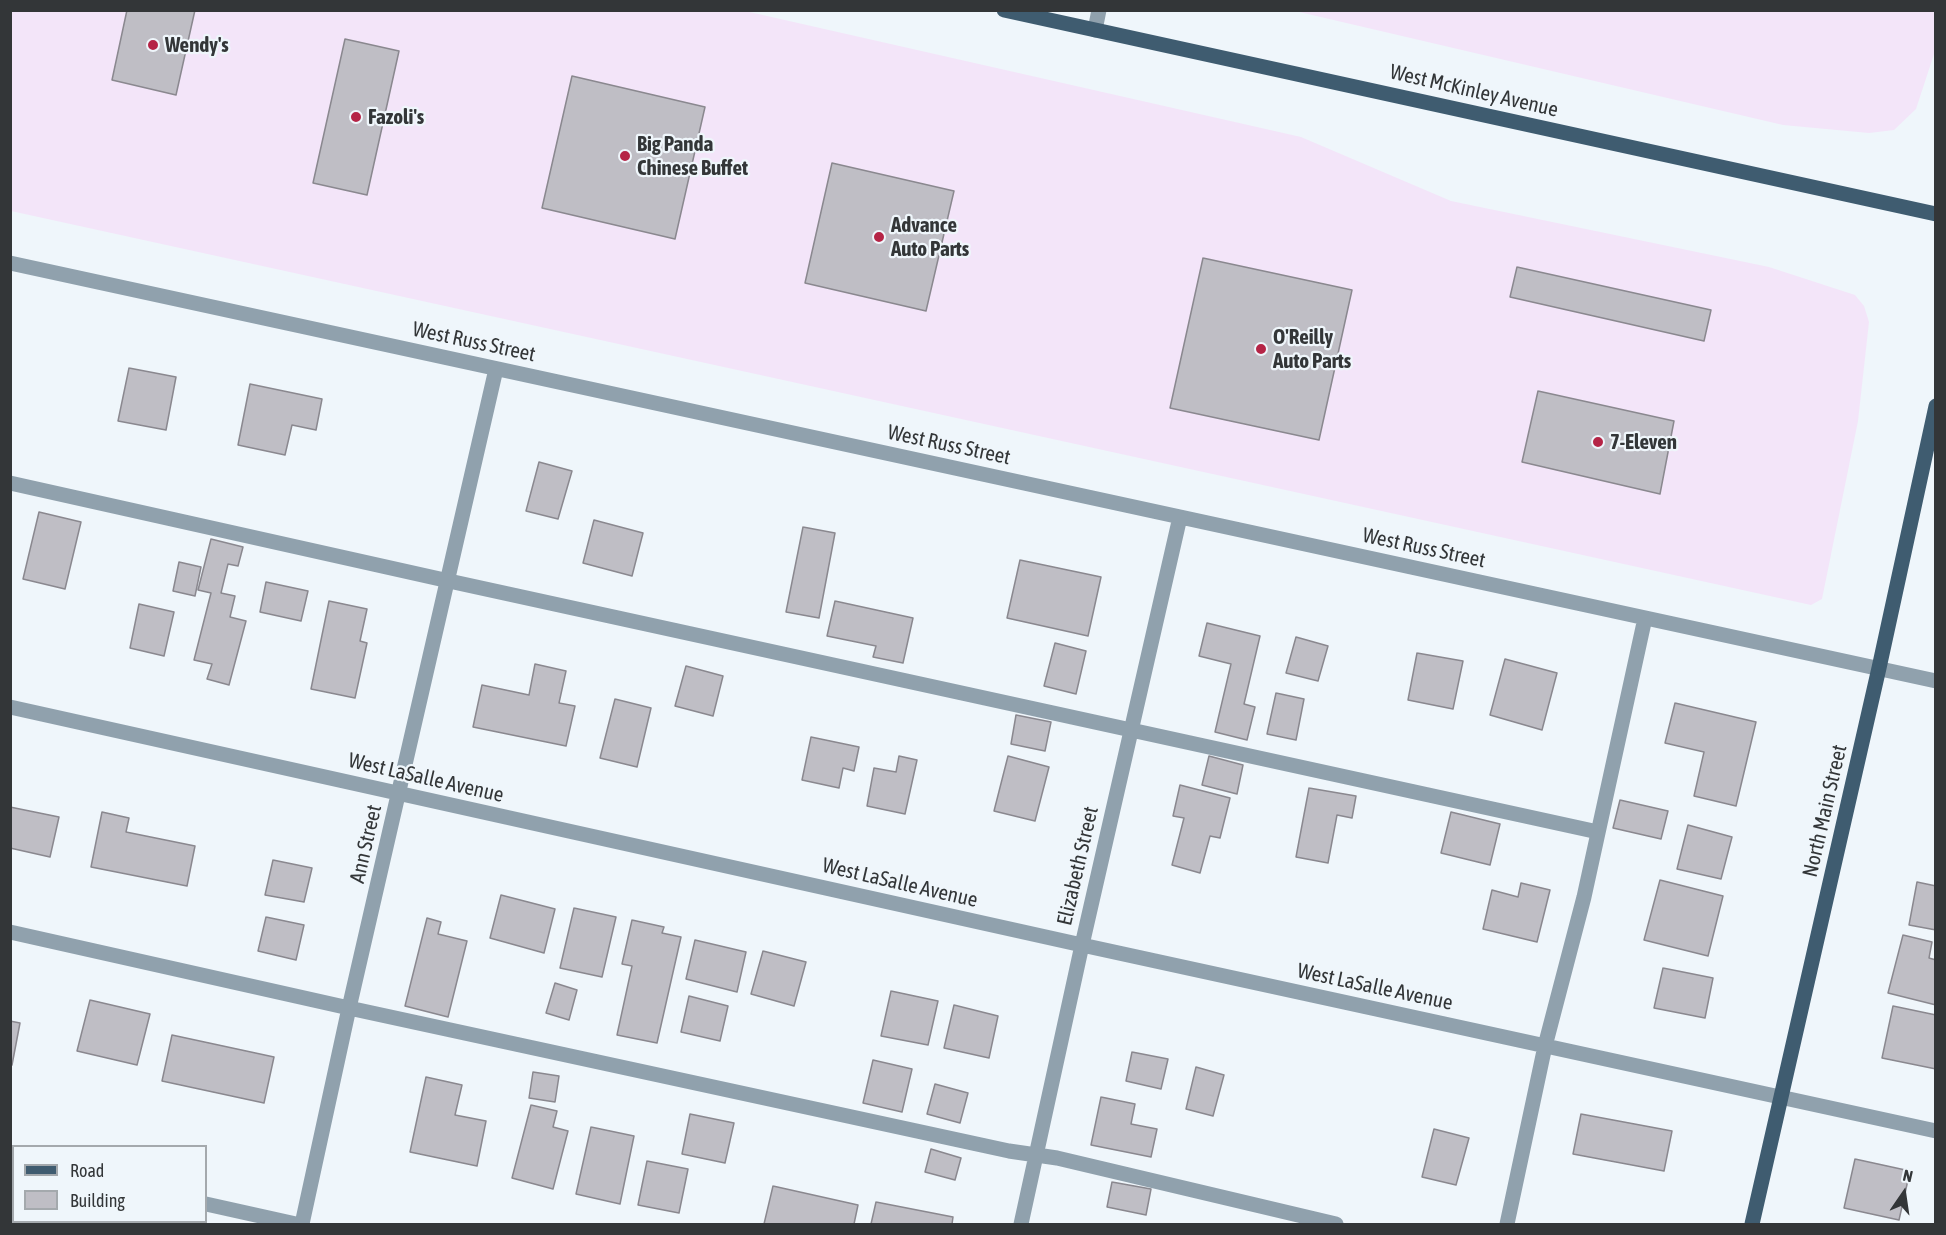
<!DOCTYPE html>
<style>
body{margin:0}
#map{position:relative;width:1946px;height:1235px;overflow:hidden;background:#eff6fb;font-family:"Asap Condensed",sans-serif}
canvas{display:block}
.frame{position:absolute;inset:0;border:12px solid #333638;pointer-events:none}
.legend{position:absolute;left:12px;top:1145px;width:195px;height:78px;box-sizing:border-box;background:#eff6fb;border:2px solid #a4a9ad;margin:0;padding:8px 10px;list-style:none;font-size:18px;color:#333638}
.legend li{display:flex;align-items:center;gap:12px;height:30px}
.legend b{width:30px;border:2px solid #a4a9ad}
.north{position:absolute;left:1874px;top:1163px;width:60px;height:60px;-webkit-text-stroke:4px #eff6fb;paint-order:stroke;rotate:13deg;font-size:16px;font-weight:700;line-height:24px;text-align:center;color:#333638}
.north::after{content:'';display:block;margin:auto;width:21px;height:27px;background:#333638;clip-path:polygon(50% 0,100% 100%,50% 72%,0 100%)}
</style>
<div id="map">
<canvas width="1946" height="1235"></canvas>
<div class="frame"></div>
<ul class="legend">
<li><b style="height:8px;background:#3f5c70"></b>Road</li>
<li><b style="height:16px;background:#bfbec5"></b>Building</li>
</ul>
<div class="north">N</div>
</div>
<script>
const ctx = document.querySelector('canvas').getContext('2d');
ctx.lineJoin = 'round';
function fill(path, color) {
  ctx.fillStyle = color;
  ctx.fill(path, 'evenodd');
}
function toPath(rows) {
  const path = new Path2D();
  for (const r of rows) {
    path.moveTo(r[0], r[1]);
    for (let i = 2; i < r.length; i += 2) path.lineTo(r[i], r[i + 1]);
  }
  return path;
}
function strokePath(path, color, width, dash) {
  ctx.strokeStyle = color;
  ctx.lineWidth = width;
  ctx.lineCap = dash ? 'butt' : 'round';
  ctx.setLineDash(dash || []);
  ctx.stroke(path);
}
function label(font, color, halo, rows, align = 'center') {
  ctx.font = font + ' "Asap Condensed",sans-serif';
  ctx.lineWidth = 4.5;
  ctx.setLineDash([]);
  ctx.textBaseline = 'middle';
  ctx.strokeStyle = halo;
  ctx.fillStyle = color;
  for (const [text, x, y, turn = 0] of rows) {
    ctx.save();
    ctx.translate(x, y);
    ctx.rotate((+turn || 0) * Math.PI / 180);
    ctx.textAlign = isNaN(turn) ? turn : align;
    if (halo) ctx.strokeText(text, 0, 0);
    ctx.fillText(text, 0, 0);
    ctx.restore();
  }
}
const commercial = toPath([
 [11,11,745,11,1301,137,1451,201,1769,267,1855,295,1864,306,1869,322,1858,421,1822,599,1811,605,11,211],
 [1295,11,1935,11,1935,51,1916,109,1894,130,1869,133,1783,125]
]);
const building = toPath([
 [127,10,195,10,176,95,112,80,127,10],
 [345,39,399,51,367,195,313,183,345,39],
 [572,76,705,107,675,239,542,208,572,76],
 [832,163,954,191,926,311,805,283,832,163],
 [1203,258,1352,290,1319,440,1170,408,1203,258],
 [1517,267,1711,310,1704,341,1510,297,1517,267],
 [129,368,176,377,166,430,118,421,129,368],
 [250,384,322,399,316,430,292,425,285,455,238,445,250,384],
 [1538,391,1674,421,1660,494,1522,462,1538,391],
 [539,462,572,471,558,519,526,511,539,462],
 [39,512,81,522,65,589,23,579,39,512],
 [594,520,643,533,632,576,583,563,594,520],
 [803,527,835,533,819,618,786,612,803,527],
 [211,539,243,547,238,566,228,564,221,593,235,596,230,617,246,621,229,685,207,679,212,664,194,660,211,593,198,590,211,539],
 [1020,560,1101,577,1088,636,1007,618,1020,560],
 [179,562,201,567,195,596,173,591,179,562],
 [266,582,308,591,301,621,260,612,266,582],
 [329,601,367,609,360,641,367,643,355,698,311,689,329,601],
 [835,601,913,618,903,663,873,657,876,646,827,636,835,601],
 [139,604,174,612,164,656,130,648,139,604],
 [1207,623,1260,636,1244,704,1255,707,1247,740,1215,732,1231,664,1199,656,1207,623],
 [1296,637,1328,646,1318,681,1286,673,1296,637],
 [1055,643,1086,651,1076,694,1044,686,1055,643],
 [1417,653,1463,661,1453,709,1408,700,1417,653],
 [1505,659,1557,673,1542,730,1490,715,1505,659],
 [535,664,566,671,559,703,575,706,566,746,473,727,482,685,529,695,535,664],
 [686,666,723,676,713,716,675,706,686,666],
 [1276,693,1304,699,1296,740,1267,734,1276,693],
 [615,699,651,708,637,767,600,758,615,699],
 [1675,703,1756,722,1736,806,1694,796,1704,752,1665,743,1675,703],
 [1016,715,1051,722,1045,751,1011,744,1016,715],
 [811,737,859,747,854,771,843,768,839,788,802,780,811,737],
 [899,756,917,760,905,814,867,806,874,768,896,772,899,756],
 [1008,756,1049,767,1035,821,994,811,1008,756],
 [1209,756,1243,765,1237,794,1202,785,1209,756],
 [1180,785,1230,798,1220,838,1210,836,1200,873,1172,865,1184,818,1173,816,1180,785],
 [1309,788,1356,796,1352,818,1337,815,1328,863,1296,857,1309,788],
 [1620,800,1668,811,1661,839,1613,828,1620,800],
 [10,807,59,817,50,857,10,848,10,807],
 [102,812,129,818,126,832,195,846,187,886,91,867,102,812],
 [1451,812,1500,824,1490,865,1441,853,1451,812],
 [1688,825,1732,837,1721,879,1677,869,1688,825],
 [273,860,312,868,304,902,265,895,273,860],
 [1660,880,1723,896,1708,956,1644,940,1660,880],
 [1917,882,1936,886,1936,930,1909,925,1917,882],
 [1521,883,1550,890,1537,942,1483,929,1492,890,1518,897,1521,883],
 [501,895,555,909,544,953,490,938,501,895],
 [574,908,616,917,602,977,560,968,574,908],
 [266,917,304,925,296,960,258,951,266,917],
 [427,918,441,922,438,934,467,941,448,1017,405,1006,427,918],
 [632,920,664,927,662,933,681,937,657,1043,617,1035,632,966,622,964,632,920],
 [1903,935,1932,942,1929,958,1936,960,1936,1005,1888,993,1903,935],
 [695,940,746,952,737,992,686,979,695,940],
 [763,951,806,962,794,1006,751,994,763,951],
 [1663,968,1713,978,1705,1018,1654,1008,1663,968],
 [555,983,577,990,569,1020,546,1013,555,983],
 [891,991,938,1001,928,1045,881,1036,891,991],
 [689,996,728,1006,720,1041,681,1032,689,996],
 [90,1000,150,1014,137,1065,77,1051,90,1000],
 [954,1005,998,1016,989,1058,944,1048,954,1005],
 [1893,1006,1936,1015,1936,1069,1882,1058,1893,1006],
 [10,1021,20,1023,12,1065,10,1065,10,1021],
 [172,1035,274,1057,264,1103,162,1081,172,1035],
 [1132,1052,1168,1059,1161,1089,1126,1081,1132,1052],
 [873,1060,912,1069,902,1112,863,1103,873,1060],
 [1196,1067,1224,1075,1213,1116,1186,1109,1196,1067],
 [533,1072,559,1076,555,1102,529,1098,533,1072],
 [426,1077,462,1085,455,1115,486,1121,477,1166,410,1152,426,1077],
 [935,1084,968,1093,960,1123,927,1114,935,1084],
 [1101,1097,1135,1104,1131,1124,1157,1129,1151,1157,1091,1145,1101,1097],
 [531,1105,557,1111,553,1127,568,1131,553,1189,512,1178,531,1105],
 [690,1114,734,1123,725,1163,682,1154,690,1114],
 [1581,1114,1672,1131,1664,1171,1573,1154,1581,1114],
 [591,1127,634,1136,620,1204,576,1194,591,1127],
 [1434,1129,1469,1138,1456,1185,1422,1177,1434,1129],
 [931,1149,961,1158,955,1180,925,1172,931,1149],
 [1855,1159,1910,1171,1899,1220,1844,1208,1855,1159],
 [647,1161,688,1169,679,1213,638,1205,647,1161],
 [1112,1182,1151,1189,1146,1215,1107,1207,1112,1182],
 [773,1186,858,1205,854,1224,764,1224,773,1186],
 [876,1202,953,1217,952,1224,871,1224,876,1202]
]);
const minor = toPath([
 [1095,30,1099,10],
 [10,263,1936,681],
 [10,483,449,581,1598,832],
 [10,707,1082,945,1936,1131],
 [10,932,349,1008,1009,1151,1057,1158,1336,1224],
 [10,1160,14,1161],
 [206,1204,296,1224],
 [302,1224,349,1008,496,369],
 [1021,1224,1082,945,1180,517],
 [1507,1224,1545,1046,1584,897,1645,618]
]);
const major = toPath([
 [1004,10,1936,214],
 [1752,1224,1879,668,1936,406]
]);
const markers = [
 [153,45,6,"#b52446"],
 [356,117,6,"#b52446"],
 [625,156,6,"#b52446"],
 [879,237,6,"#b52446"],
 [1261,349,6,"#b52446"],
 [1598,442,6,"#b52446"]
];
const poiNames = [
 ["Wendy's",165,45],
 ["Fazoli's",368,117],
 ["Big Panda",637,144],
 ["Chinese Buffet",637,168],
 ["Advance",891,225],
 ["Auto Parts",891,249],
 ["O'Reilly",1273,337],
 ["Auto Parts",1273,361],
 ["7-Eleven",1610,442]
];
const streetNames = [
 ["West McKinley Avenue",1474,91,13],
 ["West Russ Street",474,342,12],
 ["West Russ Street",949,445,12],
 ["West Russ Street",1424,548,12],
 ["West LaSalle Avenue",426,778,13],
 ["North Main Street",1825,811,-77],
 ["Ann Street",366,844,-77],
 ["Elizabeth Street",1078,866,-77],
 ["West LaSalle Avenue",900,883,13],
 ["West LaSalle Avenue",1375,987,12]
];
fill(commercial, '#f3e5f9');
fill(building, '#bfbec5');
strokePath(building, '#8a888f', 1.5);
strokePath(minor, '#90a1ad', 15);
strokePath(major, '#3f5c70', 15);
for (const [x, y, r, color] of markers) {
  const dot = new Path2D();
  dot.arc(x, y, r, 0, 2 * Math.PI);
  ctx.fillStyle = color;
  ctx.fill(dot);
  strokePath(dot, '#eff6fb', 2);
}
label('bold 21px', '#333638', '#eff6fb', poiNames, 'left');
label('21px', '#333638', '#eff6fb', streetNames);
</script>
